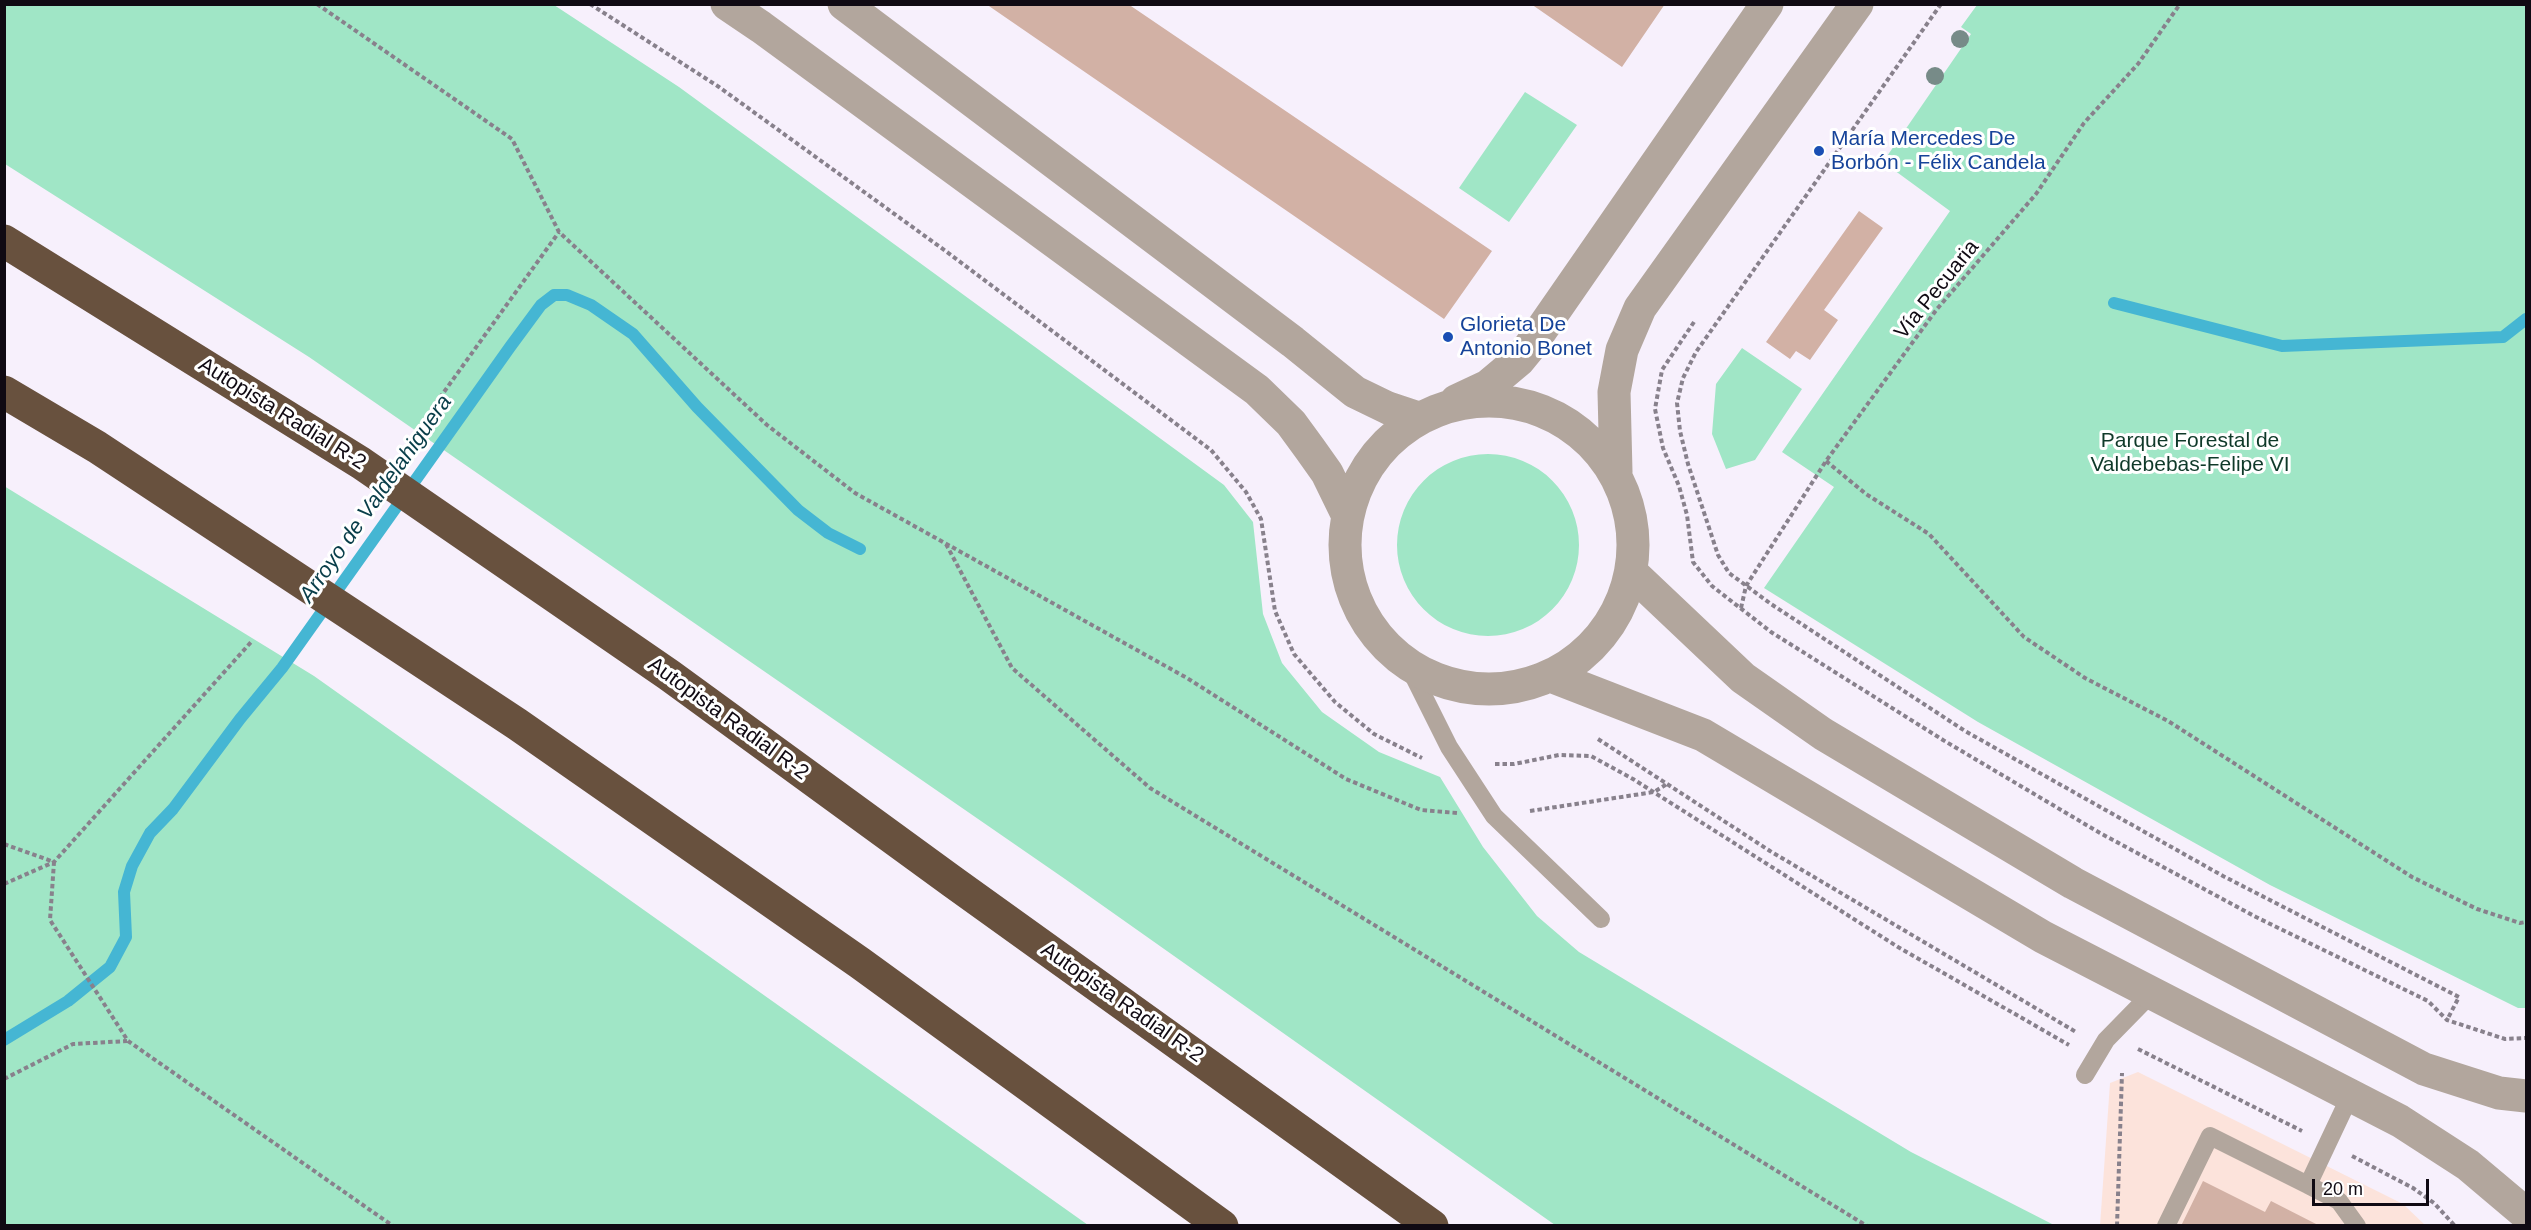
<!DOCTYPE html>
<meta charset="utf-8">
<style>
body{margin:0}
#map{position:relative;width:2531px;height:1230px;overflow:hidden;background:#f7f0fc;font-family:Helvetica,sans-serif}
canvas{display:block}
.frame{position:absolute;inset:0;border:6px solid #100a13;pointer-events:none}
.scale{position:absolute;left:2312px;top:1179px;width:117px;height:27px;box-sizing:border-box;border:3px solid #100a13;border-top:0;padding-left:8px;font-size:18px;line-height:21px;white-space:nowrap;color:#100a13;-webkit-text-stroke:4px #fff;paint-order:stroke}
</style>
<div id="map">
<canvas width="2531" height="1230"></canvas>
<div class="frame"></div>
<div class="scale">20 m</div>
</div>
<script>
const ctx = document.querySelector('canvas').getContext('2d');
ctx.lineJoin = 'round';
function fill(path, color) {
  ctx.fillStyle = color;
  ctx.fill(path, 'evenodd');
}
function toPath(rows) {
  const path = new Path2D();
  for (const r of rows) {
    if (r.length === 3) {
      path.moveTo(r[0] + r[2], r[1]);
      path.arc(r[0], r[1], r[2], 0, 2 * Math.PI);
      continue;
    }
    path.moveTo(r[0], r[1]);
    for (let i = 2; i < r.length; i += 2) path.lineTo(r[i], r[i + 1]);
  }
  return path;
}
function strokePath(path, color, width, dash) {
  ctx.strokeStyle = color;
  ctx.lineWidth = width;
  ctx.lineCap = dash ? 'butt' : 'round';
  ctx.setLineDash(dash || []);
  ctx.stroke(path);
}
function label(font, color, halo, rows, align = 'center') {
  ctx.font = font + ' Helvetica,sans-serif';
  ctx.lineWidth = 6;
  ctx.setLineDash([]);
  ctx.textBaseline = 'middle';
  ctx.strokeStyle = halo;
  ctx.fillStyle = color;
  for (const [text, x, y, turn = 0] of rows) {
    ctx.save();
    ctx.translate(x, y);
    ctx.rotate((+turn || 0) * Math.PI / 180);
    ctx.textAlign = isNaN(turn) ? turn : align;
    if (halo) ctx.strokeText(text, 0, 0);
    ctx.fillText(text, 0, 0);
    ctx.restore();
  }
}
const commercial = toPath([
 [2138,1072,2403,1204,2425,1225,2100,1226,2110,1083]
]);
const green = toPath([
 [4,5,554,5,679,87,1224,485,1253,522,1263,614,1282,663,1322,712,1379,752,1440,777,1483,847,1537,916,1579,952,1911,1152,2054,1225,1555,1225,1065,879,309,357,5,164],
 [1977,5,2526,5,2526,1008,2518,1008,2270,885,1978,722,1764,588,1834,487,1782,452,1950,211,1883,162,1971,34,1961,27],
 [1525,92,1577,125,1509,222,1459,188],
 [1742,348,1802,389,1755,460,1726,469,1712,434,1716,384],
 [1488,545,91],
 [4,486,314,676,1088,1225,5,1225]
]);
const stream = toPath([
 [2114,303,2282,346,2503,337,2526,319],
 [4,1040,68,1001,110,967,126,937,124,892,132,866,150,833,173,809,240,719,282,668,510,347,541,305,554,295,567,295,591,305,633,334,697,407,798,510,828,533,860,549]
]);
const building = toPath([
 [986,4,1128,4,1492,251,1444,319],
 [1531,4,1665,4,1622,67],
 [1859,211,1883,228,1824,310,1838,320,1810,360,1796,351,1790,359,1766,342],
 [2203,1181,2265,1212,2271,1201,2320,1226,2181,1226]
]);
const path = toPath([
 [317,4,512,139,559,232,767,425,855,493,1187,678,1346,779,1421,810,1457,813],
 [590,4,719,87,947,252,1211,450,1246,492,1261,519,1275,611,1294,654,1335,702,1374,734,1422,758],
 [1941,4,1696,352,1683,378,1677,403,1680,431,1688,464,1718,555,1729,573,1771,604,1965,731,2223,876,2459,997,2447,1020],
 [1694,322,1662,370,1655,409,1663,448,1679,486,1687,515,1693,562,1712,586,1771,632,1943,740,2100,833,2256,917,2428,1001,2447,1020,2505,1039,2526,1038],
 [431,410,559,232],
 [1826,461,1866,494,1929,534,2024,637,2085,678,2168,721,2412,877,2477,909,2520,923,2526,922],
 [946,544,1012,668,1150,788,1867,1226],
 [1741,608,1746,586,1826,461,1937,309,2036,194,2084,123,2138,64,2180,4],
 [1598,739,1770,851,2076,1032],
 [1495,764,1514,764,1559,755,1591,756,1633,779,1898,947,2069,1045],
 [1530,811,1654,792,1667,784],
 [4,844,54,862,50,920,128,1041,393,1226],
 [4,884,54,862,252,641],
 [2138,1049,2302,1131],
 [4,1079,73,1044,127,1041],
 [2352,1156,2413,1188,2434,1203,2455,1226],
 [2117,1226,2122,1073]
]);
const service = toPath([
 [1407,663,1449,747,1494,816,1601,919],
 [2085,1075,2106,1040,2152,993],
 [2350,1096,2308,1185,2339,1201,2357,1226],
 [2166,1226,2210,1136,2308,1185]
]);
const tertiary = toPath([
 [727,4,761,27,1257,390,1291,423,1310,449,1327,473,1347,514],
 [844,4,1293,342,1355,392,1388,408,1418,418],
 [1456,401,1488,386,1519,360,1528,349,1767,4],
 [1489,545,144],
 [1616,472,1614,392,1622,350,1640,308,1857,4],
 [1632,573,1743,678,1823,734,2073,883,2424,1069,2499,1093,2526,1096],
 [1551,676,1703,735,2043,937,2400,1121,2468,1165,2526,1214]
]);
const motorway = toPath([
 [4,241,361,463,669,675,953,882,1432,1226],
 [4,392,97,447,517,724,860,963,1222,1226]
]);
const trees = [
 [1960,39],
 [1935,76]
];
const markers = [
 [1819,151,6,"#1a4fb4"],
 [1448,337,6,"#1a4fb4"]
];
const transitNames = [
 ["María Mercedes De",1831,139],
 ["Borbón - Félix Candela",1831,163],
 ["Glorieta De",1460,325],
 ["Antonio Bonet",1460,349]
];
const streetNames = [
 ["Vía Pecuaria",1937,290,-51],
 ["Autopista Radial R-2",282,414,32],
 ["Autopista Radial R-2",728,719,36],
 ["Autopista Radial R-2",1122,1003,35]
];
const parkNames = [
 ["Parque Forestal de",2190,441],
 ["Valdebebas-Felipe VI",2190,465]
];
const waterNames = [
 ["Arroyo de Valdelahiguera",376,499,-55]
];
fill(commercial, '#fce3db');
fill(green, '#a0e6c6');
strokePath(stream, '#45b6d3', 12);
fill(building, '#d2b1a5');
strokePath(path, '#88818c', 4, [4.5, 3]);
strokePath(service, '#b2a69d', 18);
strokePath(tertiary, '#b2a69d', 33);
strokePath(motorway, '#68513e', 33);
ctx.fillStyle = '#778b88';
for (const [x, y] of trees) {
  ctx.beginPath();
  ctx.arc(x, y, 9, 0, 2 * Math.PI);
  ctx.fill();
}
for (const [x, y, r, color] of markers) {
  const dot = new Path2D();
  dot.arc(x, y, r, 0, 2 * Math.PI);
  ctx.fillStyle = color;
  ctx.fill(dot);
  strokePath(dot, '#fff', 2);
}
label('21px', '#164399', '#fff', transitNames, 'left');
label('21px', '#100a13', '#fff', streetNames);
label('21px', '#0f3929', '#fff', parkNames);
label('italic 22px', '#083d49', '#fff', waterNames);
</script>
